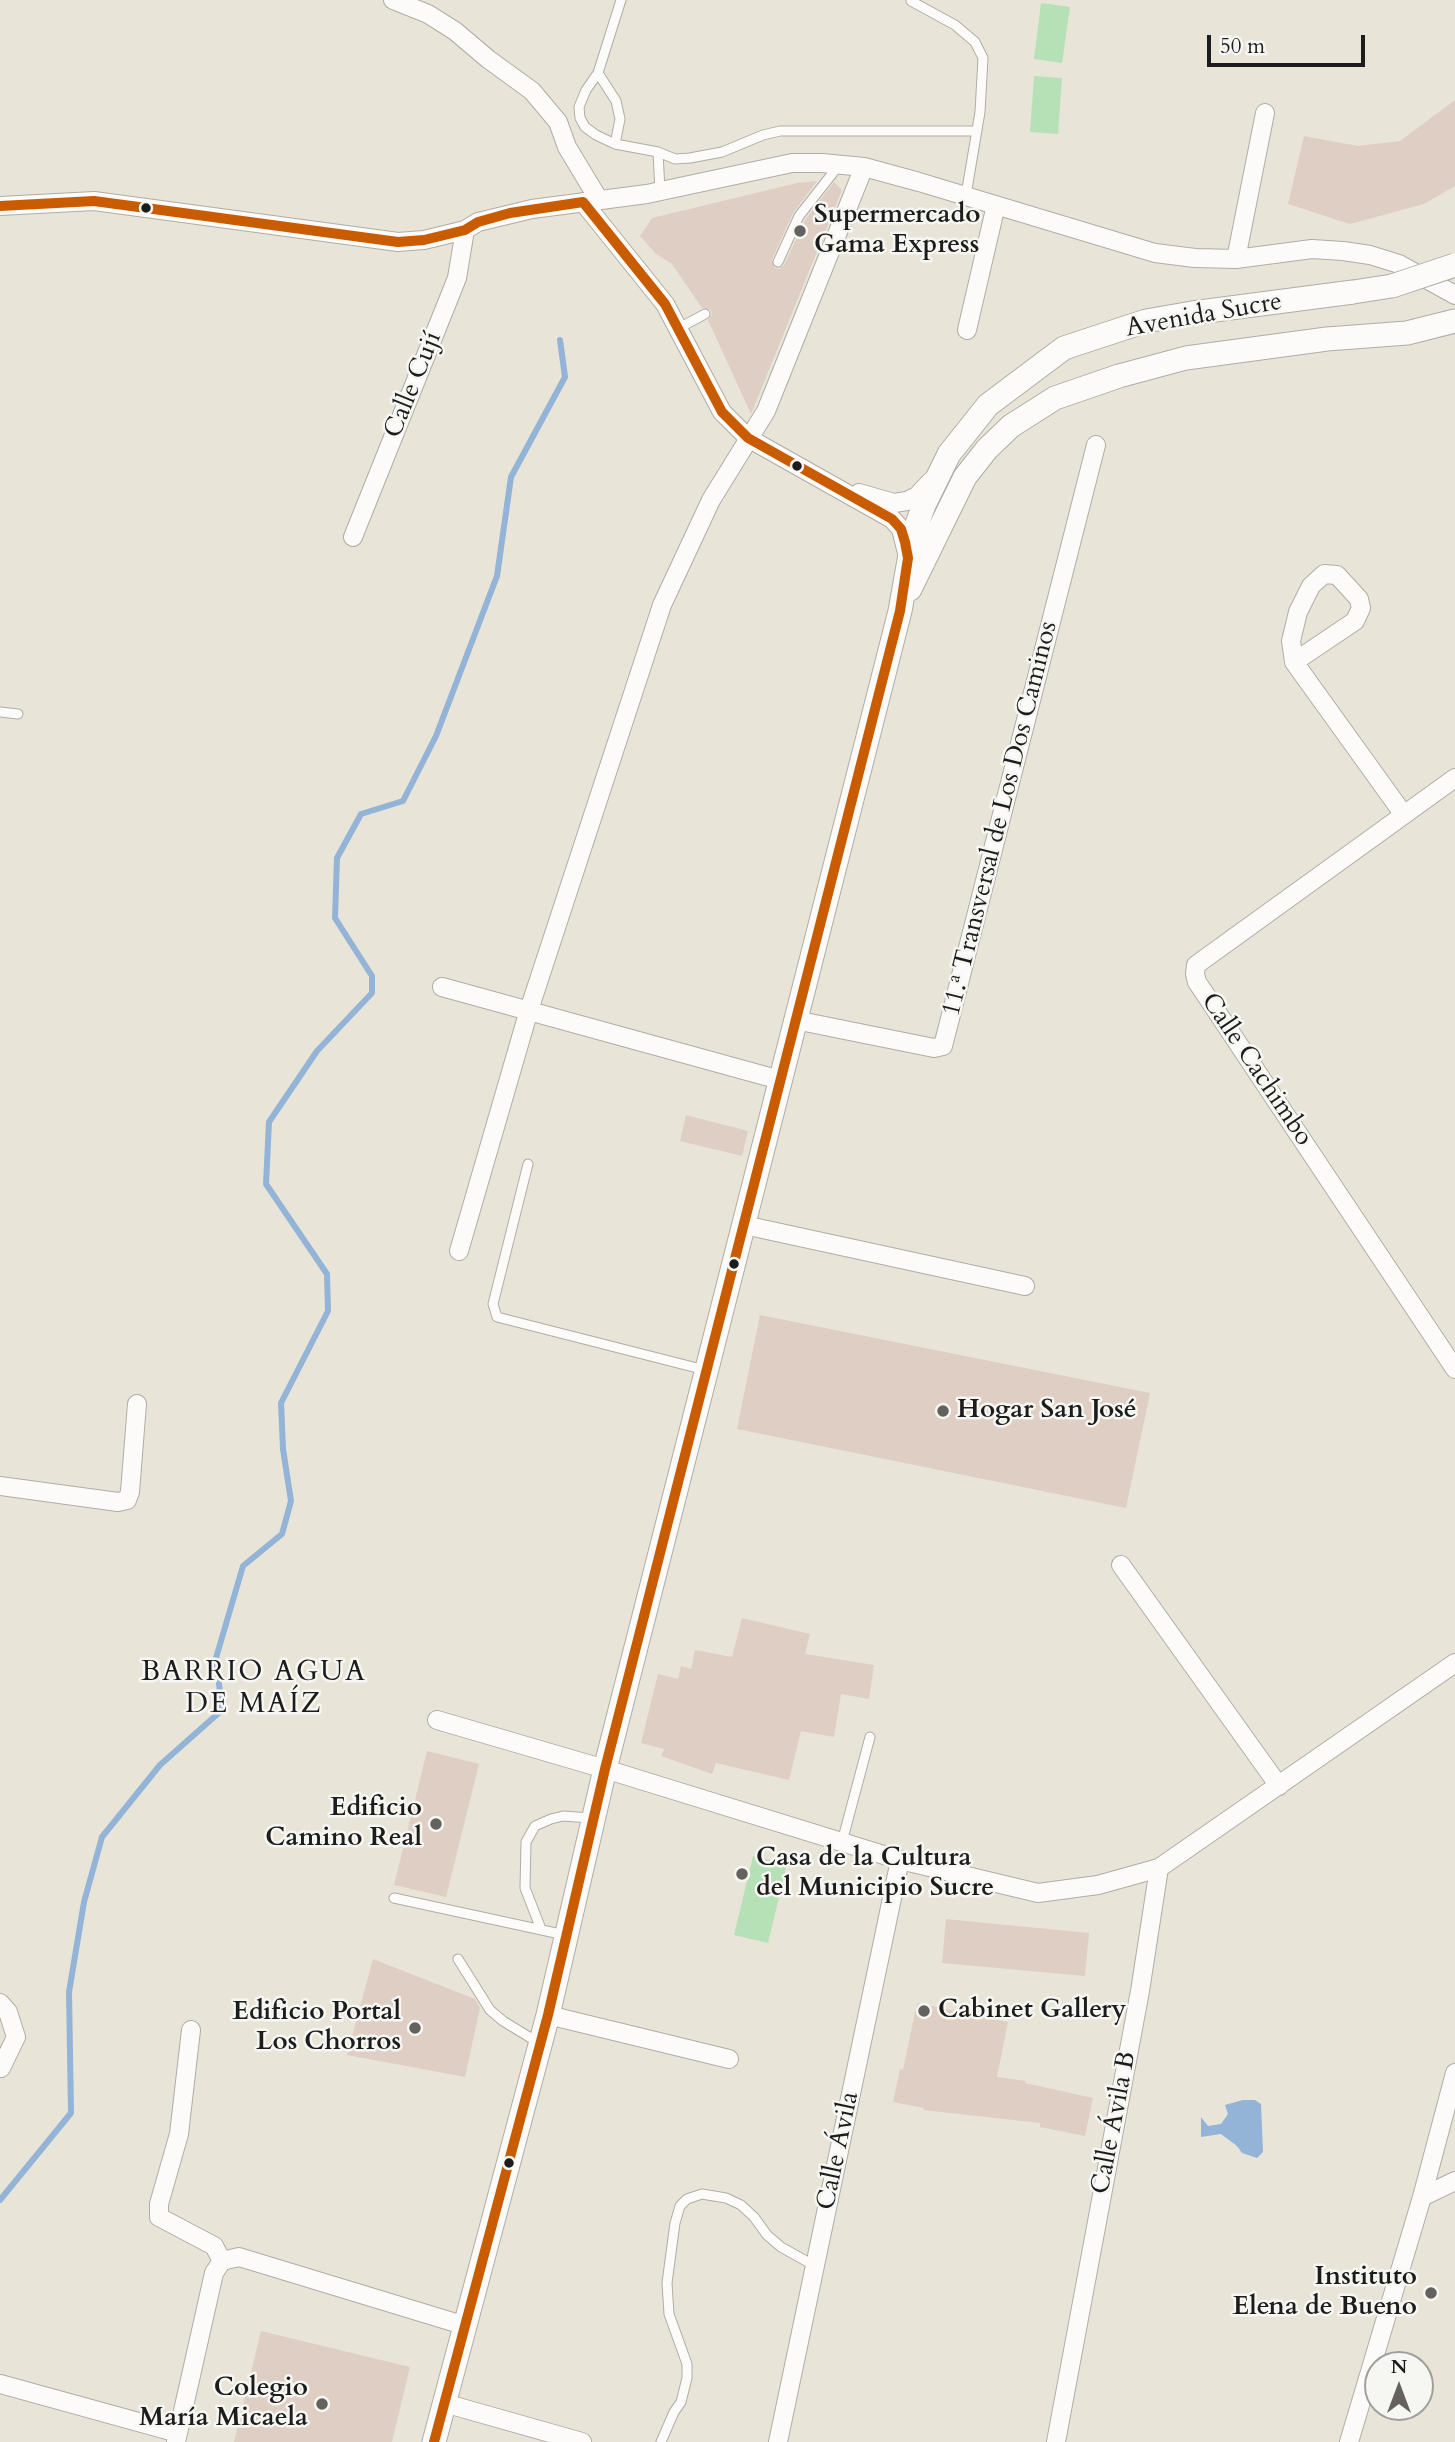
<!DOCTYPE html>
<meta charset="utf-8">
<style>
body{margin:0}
#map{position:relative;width:1455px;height:2442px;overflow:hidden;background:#e8e5d8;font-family:Cardo,serif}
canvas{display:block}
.north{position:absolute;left:1364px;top:2351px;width:70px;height:70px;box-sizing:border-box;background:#f6f6f2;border:2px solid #9f9f9c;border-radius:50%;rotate:0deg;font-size:19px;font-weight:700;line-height:28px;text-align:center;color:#1c1c1c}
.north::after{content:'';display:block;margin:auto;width:24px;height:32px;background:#63625e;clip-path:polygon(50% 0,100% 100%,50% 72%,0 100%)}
.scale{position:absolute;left:1207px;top:35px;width:158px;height:32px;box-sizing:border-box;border:4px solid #1c1c1c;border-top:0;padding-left:9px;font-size:21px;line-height:24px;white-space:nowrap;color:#1c1c1c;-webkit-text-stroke:5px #f6f6f2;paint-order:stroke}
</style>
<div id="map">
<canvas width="1455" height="2442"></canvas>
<div class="north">N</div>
<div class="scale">50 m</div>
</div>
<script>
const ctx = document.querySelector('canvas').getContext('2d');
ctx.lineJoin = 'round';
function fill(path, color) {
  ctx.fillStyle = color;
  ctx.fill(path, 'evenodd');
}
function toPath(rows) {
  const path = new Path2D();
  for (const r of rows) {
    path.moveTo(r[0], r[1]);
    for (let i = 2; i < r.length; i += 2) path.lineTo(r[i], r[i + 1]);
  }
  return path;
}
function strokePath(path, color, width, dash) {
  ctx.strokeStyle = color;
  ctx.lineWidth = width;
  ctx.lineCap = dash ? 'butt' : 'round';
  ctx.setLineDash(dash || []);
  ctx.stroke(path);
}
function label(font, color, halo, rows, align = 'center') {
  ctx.font = font + ' Cardo,serif';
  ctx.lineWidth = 5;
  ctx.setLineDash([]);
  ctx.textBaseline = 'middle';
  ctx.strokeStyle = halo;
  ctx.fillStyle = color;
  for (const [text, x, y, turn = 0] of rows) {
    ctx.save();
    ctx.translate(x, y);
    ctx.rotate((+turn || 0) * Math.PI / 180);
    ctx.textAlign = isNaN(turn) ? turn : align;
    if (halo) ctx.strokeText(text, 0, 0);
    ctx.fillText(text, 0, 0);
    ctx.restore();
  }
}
const green = toPath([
 [1041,3,1070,7,1062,63,1034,59],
 [1034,76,1062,78,1058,134,1030,132],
 [753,1856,787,1864,768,1943,734,1935]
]);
const water = toPath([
 [1243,2100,1255,2100,1261,2104,1263,2152,1257,2158,1242,2153,1237,2146,1221,2134,1201,2137,1201,2117,1208,2126,1221,2124,1228,2114,1225,2105]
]);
const stream = toPath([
 [0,2200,71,2113,69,1992,84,1902,102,1837,160,1765,222,1710,216,1658,243,1566,282,1534,291,1501,283,1449,281,1403,328,1311,327,1274,266,1184,269,1122,317,1051,372,993,372,976,335,918,337,858,361,814,403,801,436,736,497,576,511,477,565,377,560,340]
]);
const building = toPath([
 [1455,100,1455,186,1424,204,1350,224,1288,204,1304,136,1358,146,1400,141],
 [817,181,793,213,772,259,775,268,779,269,784,265,805,220,834,182,842,190,751,414,708,320,712,315,711,310,702,308,672,264,656,254,640,236,652,218,797,183],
 [686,1115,748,1131,742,1156,680,1141],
 [760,1315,1150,1393,1126,1508,737,1429],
 [742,1618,810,1634,805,1654,874,1665,869,1699,841,1694,834,1737,801,1731,789,1780,716,1763,712,1774,661,1756,664,1749,641,1743,658,1674,678,1679,681,1666,691,1669,695,1650,732,1657],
 [427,1751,479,1764,446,1897,394,1885],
 [946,1919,1089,1933,1085,1976,942,1963],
 [373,1959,475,1999,480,2008,465,2077,347,2055],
 [917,2003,1008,2022,997,2077,1026,2081,1025,2083,1093,2098,1085,2136,1040,2127,1040,2123,923,2110,924,2108,893,2102,900,2069,903,2070],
 [261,2331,410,2367,392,2442,234,2442]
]);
const lane = toPath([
 [621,0,598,73,616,101,620,119,615,144,658,152,675,159,690,158,722,152,763,135,780,131,977,131],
 [911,1,955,25,975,42,983,58,980,112,966,195],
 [598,73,586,90,579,107,580,118,585,127,596,135,615,144],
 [658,152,660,191],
 [778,262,799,216,839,165],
 [679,328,705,314],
 [0,712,18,714],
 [528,1164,493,1304,497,1317,705,1370],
 [842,1842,870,1737],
 [394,1898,565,1935],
 [541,1929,525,1888,526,1842,535,1826,551,1819,563,1816,591,1818],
 [458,1959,490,2010,503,2021,539,2043],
 [661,2442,674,2412,681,2402,687,2378,687,2364,669,2314,667,2283,675,2223,680,2206,687,2199,702,2194,726,2198,741,2205,754,2217,767,2235,781,2247,815,2266]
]);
const street = toPath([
 [393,0,428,14,455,31,488,59,532,91,558,122,567,147,599,200],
 [583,202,665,304,722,412,748,438,892,519,901,529,908,557],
 [0,206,94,201,398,242,424,240,465,230,478,222,532,209,647,194,792,163,822,163,864,167,919,182,1155,253,1195,258,1236,259,1312,249,1343,251,1370,255,1399,264,1455,295],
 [1236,259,1265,113],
 [967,330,996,205],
 [859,493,894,503,907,501,917,496,931,481],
 [353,537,457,278,465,230],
 [1294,662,1355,621,1361,608,1359,599,1337,575,1324,574,1311,586,1298,612,1291,641,1294,662,1404,815],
 [1455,778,1196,965,1195,974,1197,982,1455,1369],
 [442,987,780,1080],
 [795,1020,934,1048,943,1046,1096,445],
 [744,1225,1025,1286],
 [459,1251,529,1010,662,605,711,500,766,411,864,167],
 [0,1486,118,1502,127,1500,130,1492,137,1404],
 [1121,1565,1279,1786],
 [437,1720,605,1769,900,1860,1038,1893,1098,1885,1159,1868,1455,1663],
 [0,2003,8,2012,16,2037,1,2068],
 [548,2015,729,2059],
 [191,2030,179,2134,159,2204,159,2217,214,2246,222,2261],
 [1422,2197,1455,2181],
 [222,2261,239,2257,466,2326],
 [0,2384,178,2433],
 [444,2403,582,2442],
 [176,2442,214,2273,222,2261],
 [778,2442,900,1860],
 [1056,2442,1140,1991,1159,1868],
 [1349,2442,1422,2197,1455,2073]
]);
const secondary = toPath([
 [910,589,965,477,987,449,1011,426,1055,398,1119,376,1186,358,1327,339,1407,333,1455,321],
 [434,2442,548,2015,605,1769,900,611,914,532,924,505,949,454,988,405,1064,348,1146,321,1192,313,1353,292]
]);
const secondaryBridge = toPath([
 [1353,292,1392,286,1455,265]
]);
const bus1 = toPath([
 [0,206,94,201,398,242,424,240,465,230,478,222,510,213,583,202,665,304,722,412,748,438,892,519,901,529,905,542,908,558,900,611,605,1769,548,2015,434,2442]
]);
const markers = [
 [146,208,6,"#1c1c1c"],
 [800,231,7,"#63625e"],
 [797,466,6,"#1c1c1c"],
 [734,1264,6,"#1c1c1c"],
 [943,1411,7,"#63625e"],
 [436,1824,7,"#63625e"],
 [742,1874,7,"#63625e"],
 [924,2011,7,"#63625e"],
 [415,2028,7,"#63625e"],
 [509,2163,6,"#1c1c1c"],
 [1431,2293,7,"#63625e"],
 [322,2404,7,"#63625e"]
];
const poiNames = [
 ["Supermercado",814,216],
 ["Gama Express",814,246],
 ["Hogar San José",957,1411],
 ["Edificio",422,1809,"right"],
 ["Camino Real",422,1839,"right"],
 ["Casa de la Cultura",756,1859],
 ["del Municipio Sucre",756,1889],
 ["Cabinet Gallery",938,2011],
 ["Edificio Portal",401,2013,"right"],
 ["Los Chorros",401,2043,"right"],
 ["Instituto",1417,2278,"right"],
 ["Elena de Bueno",1417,2308,"right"],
 ["Colegio",308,2389,"right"],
 ["María Micaela",308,2419,"right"]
];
const streetNames = [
 ["Avenida Sucre",1204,316,-10],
 ["Calle Cují",414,385,-68],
 ["11.ª Transversal de Los Dos Caminos",1001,819,-76],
 ["Calle Cachimbo",1256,1070,56],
 ["Calle Ávila B",1115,2123,-79],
 ["Calle Ávila",839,2151,-78]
];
const neighbourhoodNames = [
 ["BARRIO AGUA",254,1674],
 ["DE MAÍZ",254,1706]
];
fill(green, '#b6e0b5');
fill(water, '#93b3d7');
strokePath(stream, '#93b3d7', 6);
fill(building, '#dfcec4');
strokePath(lane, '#afada5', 11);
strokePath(street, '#afada5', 20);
strokePath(secondary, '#afada5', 25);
strokePath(lane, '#fcfbf9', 9);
strokePath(street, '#fcfbf9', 18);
strokePath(secondary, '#fcfbf9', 23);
strokePath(secondaryBridge, '#afada5', 25, []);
strokePath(secondaryBridge, '#fcfbf9', 23);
strokePath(bus1, '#c95b00', 10);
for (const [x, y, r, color] of markers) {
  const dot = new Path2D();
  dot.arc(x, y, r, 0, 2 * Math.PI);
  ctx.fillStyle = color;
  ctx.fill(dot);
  strokePath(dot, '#f6f6f2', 2.5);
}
label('bold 26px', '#1c1c1c', '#f6f6f2', poiNames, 'left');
label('26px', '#1c1c1c', '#f6f6f2', streetNames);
ctx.letterSpacing = '2px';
label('28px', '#1c1c1c', '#f6f6f2', neighbourhoodNames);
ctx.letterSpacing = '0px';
</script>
